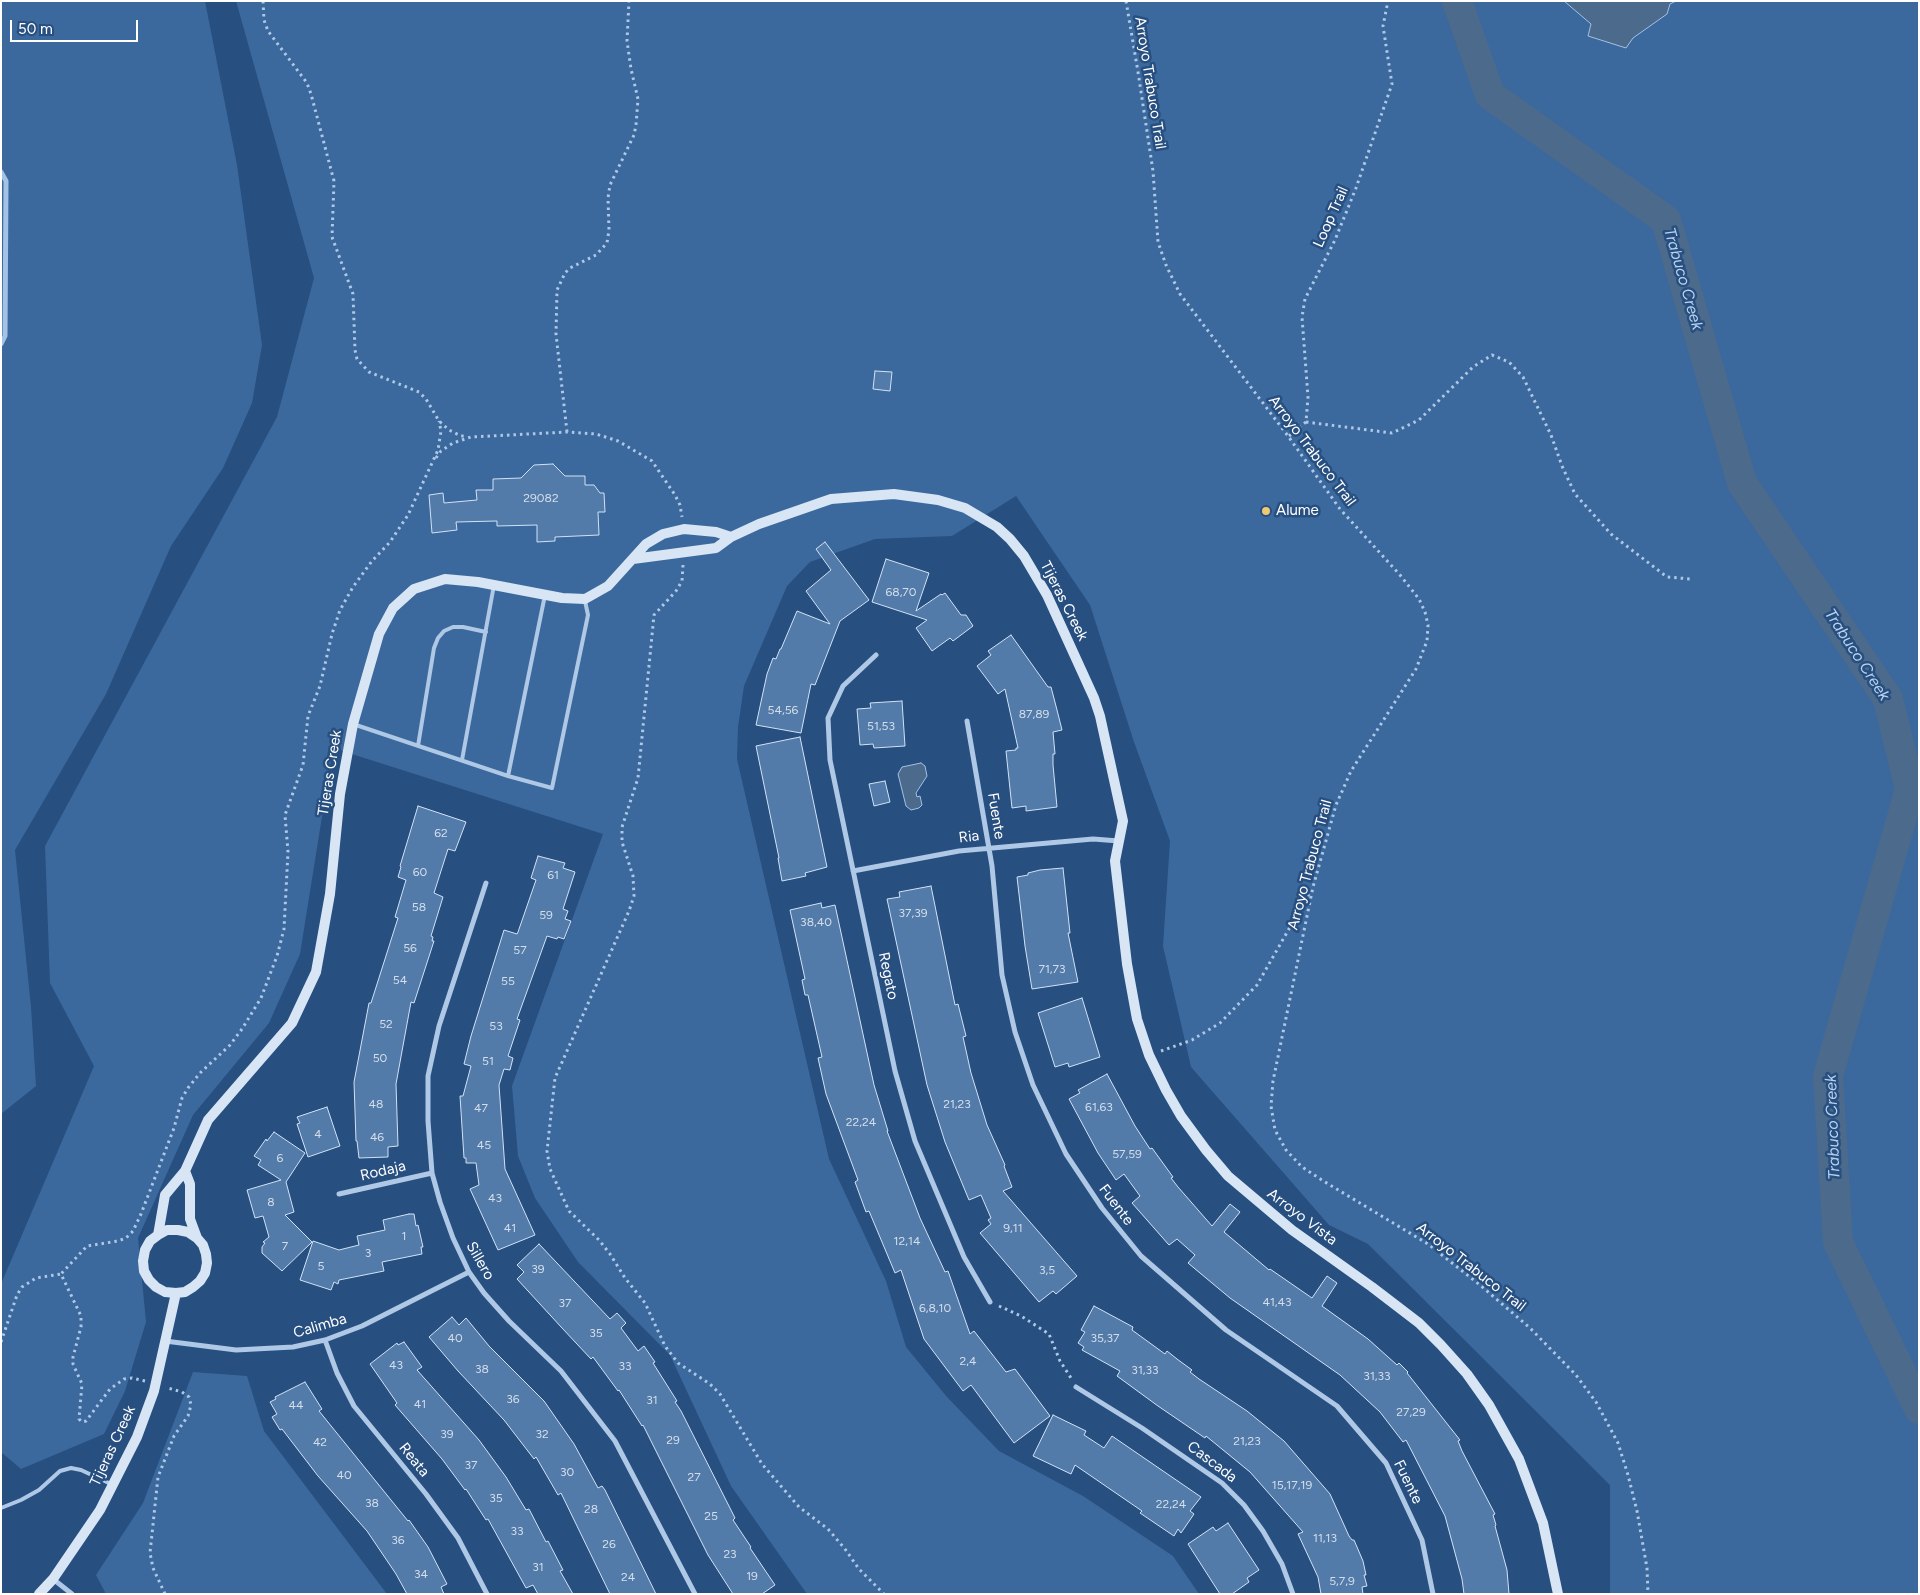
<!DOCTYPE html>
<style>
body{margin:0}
#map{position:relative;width:1920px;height:1595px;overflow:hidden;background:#274f80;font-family:Figtree,sans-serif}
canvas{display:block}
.frame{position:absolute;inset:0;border:2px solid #fff;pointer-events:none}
.scale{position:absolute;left:10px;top:20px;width:128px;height:22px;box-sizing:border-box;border:2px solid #fff;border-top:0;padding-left:6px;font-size:15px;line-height:18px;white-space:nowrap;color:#fff;-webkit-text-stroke:4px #274f80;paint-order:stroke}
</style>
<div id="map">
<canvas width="1920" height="1595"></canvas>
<div class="frame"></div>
<div class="scale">50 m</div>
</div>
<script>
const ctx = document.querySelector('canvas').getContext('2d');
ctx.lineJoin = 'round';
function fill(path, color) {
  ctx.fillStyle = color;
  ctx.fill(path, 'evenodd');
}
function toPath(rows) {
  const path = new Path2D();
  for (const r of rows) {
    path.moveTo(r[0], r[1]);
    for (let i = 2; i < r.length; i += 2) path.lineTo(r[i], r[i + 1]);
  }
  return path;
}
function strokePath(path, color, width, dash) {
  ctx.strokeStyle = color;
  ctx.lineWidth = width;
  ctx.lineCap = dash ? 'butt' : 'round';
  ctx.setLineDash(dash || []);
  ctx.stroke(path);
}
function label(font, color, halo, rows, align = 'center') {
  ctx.font = font + ' Figtree,sans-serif';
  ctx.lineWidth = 5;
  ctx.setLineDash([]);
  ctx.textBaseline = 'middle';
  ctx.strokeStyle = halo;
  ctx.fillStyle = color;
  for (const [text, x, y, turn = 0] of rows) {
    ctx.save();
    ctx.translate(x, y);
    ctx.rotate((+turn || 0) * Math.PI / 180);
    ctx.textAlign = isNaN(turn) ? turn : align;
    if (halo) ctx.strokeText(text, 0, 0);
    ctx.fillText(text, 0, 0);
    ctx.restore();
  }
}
const green = toPath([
 [1,1,205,1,237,165,262,345,252,403,223,468,171,546,106,694,15,850,31,1007,36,1086,1,1114],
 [236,1,1564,1,1591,24,1588,36,1633,38,1667,14,1670,4,1676,1,1919,1,1919,1594,1610,1594,1610,1485,1368,1244,1329,1225,1191,1067,1163,946,1170,841,1134,742,1090,605,1016,496,952,536,875,539,810,562,787,586,744,686,738,727,737,759,829,1159,886,1281,906,1347,947,1397,999,1451,1083,1496,1173,1556,1199,1594,807,1594,731,1486,670,1355,578,1262,535,1198,518,1156,512,1086,603,834,333,748,300,954,269,1023,193,1115,138,1238,146,1322,125,1391,104,1434,21,1469,1,1452,1,1284,94,1066,50,983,45,846,277,417,314,278],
 [193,1372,247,1376,264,1431,387,1594,106,1594,96,1575,143,1503]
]);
const water = toPath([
 [1564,1,1676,1,1670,4,1667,14,1633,38,1626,48,1588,36,1591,24,1564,1],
 [921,763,925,766,927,776,916,793,917,797,920,796,922,805,919,808,911,810,906,806,898,774,902,767,921,763]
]);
const stream = toPath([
 [1,172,6,181,5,336,1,344]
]);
const river = toPath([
 [1457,1,1490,95,1666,220,1742,483,1888,699,1910,789,1828,1076,1838,1242,1919,1409]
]);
const building = toPath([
 [875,371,892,372,890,391,873,389,875,371],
 [553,464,565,476,585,476,585,485,594,485,600,493,604,493,605,512,598,512,599,535,555,537,555,541,537,542,537,525,497,526,497,521,456,522,457,530,432,533,429,495,443,493,444,503,477,500,476,490,493,490,493,479,521,478,534,465,553,464],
 [825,542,869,600,840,621,815,685,811,684,801,733,756,725,767,674,773,658,776,659,780,649,781,649,797,611,830,624,806,591,831,570,816,549,825,542],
 [886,559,929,573,916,611,941,594,942,595,945,593,961,615,966,615,973,626,953,641,950,638,932,651,916,628,927,620,872,602,886,559],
 [1011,635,1048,687,1051,687,1057,710,1062,730,1053,732,1055,754,1053,754,1053,765,1057,807,1026,811,1026,806,1012,808,1006,751,1016,750,1016,748,1018,748,1005,689,998,694,977,666,991,655,988,651,1011,635],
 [902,701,905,746,874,748,873,744,860,745,857,709,871,708,870,703,902,701],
 [800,737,827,867,805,873,806,876,782,881,778,858,779,858,756,746,800,737],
 [885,781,890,802,874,806,869,784,885,781],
 [418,806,466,822,455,851,448,849,434,893,443,897,431,936,433,937,432,941,434,941,414,1003,411,1002,396,1084,398,1146,388,1147,388,1157,359,1158,357,1141,356,1141,354,1082,369,1003,371,1003,398,918,395,917,406,880,398,877,401,867,400,866,418,806],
 [538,856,565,863,563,868,575,872,563,909,568,911,565,919,571,921,564,939,558,937,557,939,547,936,517,1019,520,1020,508,1056,513,1058,510,1070,504,1069,499,1085,505,1169,535,1235,498,1250,470,1189,479,1185,476,1163,466,1163,466,1158,464,1158,460,1096,463,1096,471,1066,464,1064,471,1036,504,930,517,934,518,932,536,880,531,878,538,856],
 [1063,868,1070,933,1068,933,1078,982,1032,989,1025,946,1017,877,1028,875,1028,873,1040,870,1063,868],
 [931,886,955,1005,958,1004,966,1036,963,1037,971,1073,987,1125,1005,1165,1004,1166,1012,1187,1003,1191,1077,1276,1056,1294,1053,1291,1039,1302,980,1233,991,1224,988,1220,991,1218,981,1195,969,1200,945,1142,927,1085,887,899,900,897,899,892,931,886],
 [821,903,822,908,835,905,874,1085,888,1131,887,1131,920,1218,945,1272,948,1271,970,1334,974,1331,1006,1372,1015,1369,1050,1416,1014,1443,971,1385,963,1391,924,1339,901,1270,895,1273,869,1211,866,1212,855,1182,858,1180,826,1094,818,1058,822,1057,808,995,805,995,802,980,805,979,790,910,821,903],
 [1082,998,1100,1057,1069,1067,1068,1063,1055,1067,1038,1013,1082,998],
 [1107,1074,1135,1126,1150,1149,1152,1148,1173,1177,1171,1178,1178,1187,1212,1226,1230,1204,1240,1212,1224,1232,1269,1270,1270,1269,1312,1298,1327,1276,1337,1283,1322,1306,1368,1339,1397,1365,1399,1363,1408,1372,1407,1373,1460,1440,1458,1441,1462,1451,1495,1514,1493,1515,1496,1525,1495,1526,1507,1570,1509,1594,1464,1594,1462,1579,1445,1516,1406,1440,1403,1442,1380,1412,1340,1375,1230,1298,1188,1263,1195,1255,1177,1239,1169,1245,1132,1203,1140,1196,1124,1174,1116,1180,1098,1153,1069,1099,1080,1093,1078,1090,1107,1074],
 [327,1107,340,1146,308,1157,297,1124,300,1123,297,1117,327,1107],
 [274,1132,305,1153,286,1182,294,1212,285,1215,312,1242,282,1271,262,1253,262,1247,265,1243,263,1242,269,1237,263,1216,255,1218,247,1190,281,1180,258,1165,261,1160,254,1156,266,1139,267,1141,274,1132],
 [409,1214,414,1214,416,1226,418,1225,423,1247,421,1247,422,1254,382,1262,384,1271,339,1280,338,1284,334,1282,331,1290,300,1280,313,1241,339,1250,359,1245,357,1236,385,1230,383,1220,409,1214],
 [539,1244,610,1319,617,1313,626,1323,621,1328,638,1351,644,1346,655,1362,653,1363,677,1401,675,1402,681,1411,735,1518,733,1520,751,1547,750,1548,775,1585,762,1594,733,1594,708,1555,643,1425,642,1426,619,1390,618,1391,593,1357,591,1359,562,1328,517,1279,524,1272,517,1265,539,1244],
 [1094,1306,1133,1327,1132,1330,1165,1354,1167,1351,1177,1359,1192,1370,1190,1372,1199,1379,1247,1411,1284,1441,1330,1494,1349,1536,1352,1540,1354,1540,1363,1561,1366,1575,1364,1575,1367,1586,1362,1587,1363,1594,1321,1594,1318,1577,1298,1534,1303,1532,1250,1472,1206,1436,1205,1438,1158,1406,1117,1376,1120,1371,1082,1350,1084,1347,1078,1343,1085,1332,1081,1330,1094,1306],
 [452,1317,459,1325,466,1318,489,1346,544,1401,574,1444,598,1488,602,1486,605,1490,656,1594,610,1594,561,1493,558,1495,536,1457,534,1459,504,1420,458,1371,429,1337,452,1317],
 [404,1342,422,1367,417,1370,479,1440,506,1477,526,1510,529,1509,546,1542,548,1541,563,1570,560,1571,573,1594,538,1594,533,1585,526,1588,488,1519,486,1520,466,1489,465,1490,442,1459,395,1405,397,1403,370,1364,397,1343,398,1345,404,1342],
 [305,1382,322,1409,319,1411,408,1521,409,1520,428,1547,447,1584,441,1587,444,1594,407,1594,396,1574,367,1531,318,1476,282,1429,280,1430,272,1417,277,1414,270,1402,276,1399,275,1397,305,1382],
 [1053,1415,1086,1431,1084,1435,1104,1448,1112,1436,1201,1497,1190,1511,1194,1514,1181,1533,1178,1529,1174,1536,1140,1513,1142,1511,1075,1465,1071,1474,1033,1456,1053,1415],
 [1228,1523,1259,1570,1247,1578,1249,1582,1232,1594,1220,1594,1188,1544,1213,1527,1216,1531,1228,1523]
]);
const path = toPath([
 [263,1,264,20,268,31,307,83,311,94,334,181,332,237,353,294,355,350,357,359,369,372,419,392,426,399,439,421,449,430,461,436,467,436],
 [1126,1,1138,72,1153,171,1158,242,1166,265,1180,294,1288,436,1340,509,1400,575,1419,599,1425,612,1428,625,1427,641,1416,669,1351,771,1336,805,1313,887,1273,1081,1271,1106,1275,1130,1286,1150,1302,1167,1325,1182,1428,1244,1480,1285,1530,1328,1576,1375,1596,1402,1618,1443,1628,1475,1637,1511,1647,1568,1648,1594],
 [1306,422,1392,433,1419,420,1473,367,1492,355,1509,362,1523,377,1551,435,1562,466,1575,494,1611,534,1667,577,1691,579],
 [567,432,556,334,557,290,565,273,570,268,596,255,607,243,609,230,608,198,610,185,634,135,636,125,638,99,631,69,627,41,629,1],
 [1289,436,1306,422,1308,397,1302,317,1305,299,1335,240,1356,188,1392,84,1383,26,1388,1],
 [436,458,441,451,453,443,471,437,567,432,596,434,618,441,652,461,675,495,680,505,682,517],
 [683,565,682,581,676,591,654,615,638,778,622,827,622,842,633,876,634,896,629,911,555,1078,547,1151,550,1169,569,1211,599,1240,610,1254,625,1278,645,1303,665,1346,678,1363,710,1384,720,1394,762,1464,799,1507,828,1529,845,1549,859,1569,884,1594],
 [1161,1051,1192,1040,1220,1023,1257,985,1310,892],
 [999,1306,1021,1316,1049,1334,1060,1361,1071,1378],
 [1,1342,17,1295,22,1287,36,1278,61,1274],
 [145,1381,132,1378,124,1379,110,1389,86,1421,82,1422,79,1419,82,1384,73,1364,73,1357,81,1327,81,1316,61,1274,87,1246,118,1241,126,1238,133,1231,141,1214,174,1128,182,1098,188,1088,200,1073,230,1045,242,1029,261,998,277,956,284,929,288,852,285,815,303,765,308,716,320,686,332,634,340,610,353,587,372,561,390,542,408,515,438,450,441,431,439,421],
 [165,1594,153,1568,150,1553,158,1477,174,1436,188,1416,191,1405,189,1397,182,1392,168,1388]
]);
const lane = toPath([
 [353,724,508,776,552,788,588,615,585,601],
 [418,746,434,648,438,638,444,631,453,627,463,627,486,632],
 [462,760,494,585],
 [508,776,545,595],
 [1,1508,21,1500,39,1490,60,1471,71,1468,81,1470,111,1484]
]);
const street = toPath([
 [876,655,843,686,828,718,830,760,895,1071,915,1141,964,1257,990,1302],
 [967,721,992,866,1002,975,1015,1032,1033,1085,1066,1154,1102,1208,1141,1256,1226,1330,1337,1406,1386,1463,1422,1540,1433,1594],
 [853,871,959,851,1093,839,1119,841],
 [486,883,439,1026,428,1076,428,1121,432,1173,440,1202,453,1238,469,1272,484,1293,509,1321,561,1371,615,1441,695,1594],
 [339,1194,432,1173],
 [325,1340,337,1373,354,1406,426,1494,458,1538,487,1594],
 [165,1341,236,1350,293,1347,325,1340,362,1326,469,1272],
 [1076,1387,1142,1428,1222,1483,1244,1505,1263,1531,1282,1564,1293,1594],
 [53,1579,72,1594]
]);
const secondary = toPath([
 [633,559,716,548,731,537,759,524,831,499,894,494,938,500,965,508,997,527,1010,539,1024,556,1047,595,1094,698,1100,716,1123,821,1115,861,1127,964,1137,1019,1149,1055,1166,1090,1181,1116,1206,1150,1228,1176,1292,1230,1372,1287,1419,1323,1441,1345,1467,1374,1489,1405,1519,1459,1543,1523,1558,1594],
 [185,1171,190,1184,190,1219,197,1238,203,1245,206,1254,207,1263,205,1273,200,1281,193,1287,185,1292,176,1293,165,1292,156,1287,149,1280,144,1271,143,1261,145,1250,150,1241,158,1235,167,1230,178,1230,188,1232,197,1238],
 [158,1235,165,1195,185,1171,208,1120,292,1023,316,972,330,894,340,794,353,724,379,634,393,608,414,589,445,579,478,582,562,598,585,599,608,586,646,544,663,534,684,529,716,532,731,537],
 [39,1594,53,1579,100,1510,137,1437,154,1391,176,1293]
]);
const markers = [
 [1266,511,5,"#eec973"]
];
const numberNames = [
 ["29082",541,498],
 ["68,70",901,592],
 ["54,56",783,710],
 ["87,89",1034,714],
 ["51,53",881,726],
 ["62",441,833],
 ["60",420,872],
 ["61",553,875],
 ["58",419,907],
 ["37,39",913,913],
 ["59",546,915],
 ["38,40",816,922],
 ["56",410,948],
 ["57",520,950],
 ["71,73",1052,969],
 ["54",400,980],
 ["55",508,981],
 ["52",386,1024],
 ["53",496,1026],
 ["50",380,1058],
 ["51",488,1061],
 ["48",376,1104],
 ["21,23",957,1104],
 ["61,63",1099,1107],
 ["47",481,1108],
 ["22,24",861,1122],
 ["4",318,1134],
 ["46",377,1137],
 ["45",484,1145],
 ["57,59",1127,1154],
 ["6",280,1158],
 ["43",495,1198],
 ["8",271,1202],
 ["41",510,1228],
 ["9,11",1013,1228],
 ["1",404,1236],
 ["12,14",907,1241],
 ["7",285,1246],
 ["3",368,1253],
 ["5",321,1266],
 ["39",538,1269],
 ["3,5",1047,1270],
 ["41,43",1277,1302],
 ["37",565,1303],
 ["6,8,10",935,1308],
 ["35",596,1333],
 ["40",455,1338],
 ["35,37",1105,1338],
 ["2,4",968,1361],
 ["43",396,1365],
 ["33",625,1366],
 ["38",482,1369],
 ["31,33",1145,1370],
 ["31,33",1377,1376],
 ["36",513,1399],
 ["31",652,1400],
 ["41",420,1404],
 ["44",296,1405],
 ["27,29",1411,1412],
 ["39",447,1434],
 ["32",542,1434],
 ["29",673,1440],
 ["21,23",1247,1441],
 ["42",320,1442],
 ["37",471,1465],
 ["30",567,1472],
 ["40",344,1475],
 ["27",694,1477],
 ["15,17,19",1292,1485],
 ["35",496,1498],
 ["38",372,1503],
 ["22,24",1171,1504],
 ["28",591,1509],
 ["25",711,1516],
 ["33",517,1531],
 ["11,13",1325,1538],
 ["36",398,1540],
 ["26",609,1544],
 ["23",730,1554],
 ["31",538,1567],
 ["34",421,1574],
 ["19",752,1576],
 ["24",628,1577],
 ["5,7,9",1342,1581]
];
const streetNames = [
 ["Arroyo Trabuco Trail",1150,83,81],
 ["Loop Trail",1331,217,-66],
 ["Arroyo Trabuco Trail",1312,451,53],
 ["Tijeras Creek",1064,601,63],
 ["Tijeras Creek",330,773,-81],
 ["Fuente",996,816,81],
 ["Ria",969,837,-7],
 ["Arroyo Trabuco Trail",1310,865,-75],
 ["Regato",888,976,78],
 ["Rodaja",383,1171,-13],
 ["Fuente",1116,1205,53],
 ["Arroyo Vista",1302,1217,37],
 ["Sillero",480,1261,60],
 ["Arroyo Trabuco Trail",1471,1267,38],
 ["Calimba",320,1326,-16],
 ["Tijeras Creek",113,1446,-65],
 ["Reata",414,1460,51],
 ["Cascada",1212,1462,37],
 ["Fuente",1408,1482,64]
];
const poiNames = [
 ["Alume",1276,511]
];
const waterNames = [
 ["Trabuco Creek",1683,279,74],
 ["Trabuco Creek",1857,655,57],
 ["Trabuco Creek",1833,1127,-92]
];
fill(green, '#3b699d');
fill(water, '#4c6a8c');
strokePath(water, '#a2c3e6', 1);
strokePath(stream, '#a2c3e6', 5);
strokePath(river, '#4c6a8c', 30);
fill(building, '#537baa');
strokePath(building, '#d1e2f5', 1);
strokePath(path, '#aec8e6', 3, [2.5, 4]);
strokePath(lane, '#aec8e6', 4);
strokePath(street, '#aec8e6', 5);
strokePath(secondary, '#d7e5f5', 10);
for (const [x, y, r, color] of markers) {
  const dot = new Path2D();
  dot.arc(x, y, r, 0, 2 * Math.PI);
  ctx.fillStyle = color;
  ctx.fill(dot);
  strokePath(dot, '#274f80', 2);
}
label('12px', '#d4deea', null, numberNames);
label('15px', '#fff', '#274f80', streetNames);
label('15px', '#fff', '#274f80', poiNames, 'left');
label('italic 16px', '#b9d2ed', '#274f80', waterNames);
</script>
